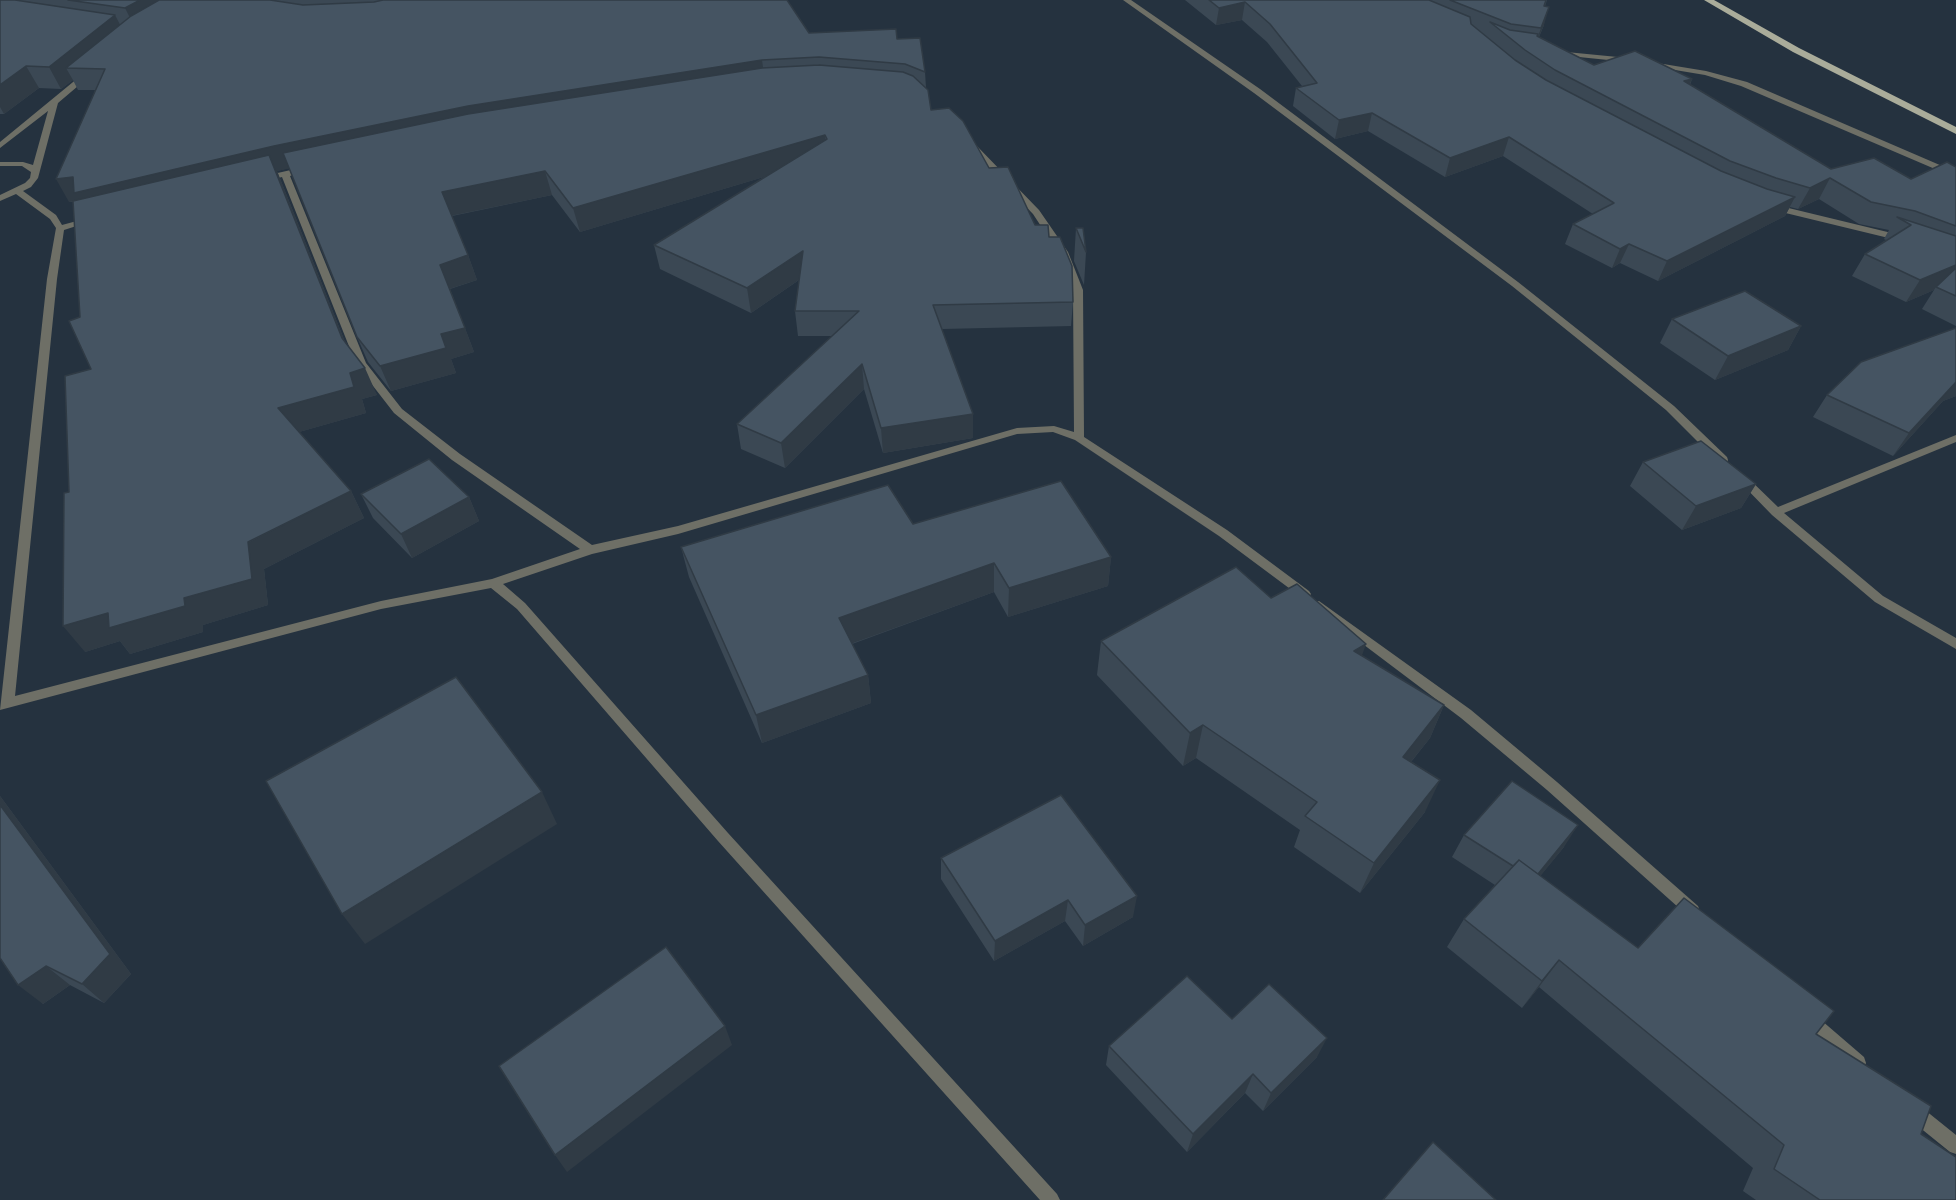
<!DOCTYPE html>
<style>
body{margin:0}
canvas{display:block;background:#25323f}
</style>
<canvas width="1956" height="1200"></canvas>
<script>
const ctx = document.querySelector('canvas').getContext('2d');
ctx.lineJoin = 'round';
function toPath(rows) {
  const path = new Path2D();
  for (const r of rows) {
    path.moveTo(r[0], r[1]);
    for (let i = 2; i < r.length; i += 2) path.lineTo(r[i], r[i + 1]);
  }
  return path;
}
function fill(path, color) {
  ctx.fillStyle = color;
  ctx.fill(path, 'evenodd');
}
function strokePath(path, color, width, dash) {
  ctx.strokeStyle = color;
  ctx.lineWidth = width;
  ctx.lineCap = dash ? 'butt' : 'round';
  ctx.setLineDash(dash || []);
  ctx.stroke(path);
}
const street = toPath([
 [1123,0,1131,0,1260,89,1518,282,1674,406,1727,457,1728,460,1727,463,1719,463,1666,410,1512,286,1254,93,1123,0],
 [1556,51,1628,58,1632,60,1628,62,1559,55,1555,53,1556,51],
 [1645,61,1706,71,1747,82,1956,172,1956,178,1741,86,1705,75,1645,65,1645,61],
 [84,73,91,75,58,103,38,178,31,187,23,191,56,215,62,225,88,218,92,221,64,230,57,279,15,696,381,601,492,579,580,549,452,460,394,413,356,364,282,177,263,182,259,179,260,177,304,167,308,170,290,176,366,363,402,409,460,454,592,545,678,526,1017,428,1054,426,1074,432,1073,290,1058,252,1033,214,968,147,968,143,974,143,1039,210,1068,252,1083,290,1084,437,1227,530,1309,591,1311,594,1309,597,1301,597,1219,536,1075,440,1053,432,1017,434,678,534,592,554,503,584,525,603,728,833,1057,1194,1060,1200,1040,1200,718,841,517,609,491,588,381,609,0,710,47,279,56,228,50,219,16,194,0,201,0,195,25,183,30,178,31,172,22,166,0,166,0,162,23,162,33,165,48,111,0,148,0,142,84,73],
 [1772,204,1904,236,1905,238,1901,241,1769,209,1769,205,1772,204],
 [1956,435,1956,442,1784,513,1883,596,1956,638,1956,649,1875,602,1772,515,1737,479,1738,476,1746,476,1778,507,1956,435],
 [1319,601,1471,710,1557,782,1698,906,1700,911,1698,916,1693,918,1688,916,1547,790,1461,718,1315,608,1313,605,1315,602,1319,601],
 [1808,1011,1814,1014,1864,1057,1866,1063,1864,1069,1858,1071,1852,1069,1802,1024,1800,1019,1802,1014,1808,1011],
 [1914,1104,1920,1106,1956,1135,1956,1154,1950,1152,1908,1118,1906,1112,1908,1106,1914,1104]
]);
const primary = toPath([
 [1704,0,1714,0,1799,48,1956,127,1956,134,1793,52,1704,0]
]);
const wall = toPath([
 [0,0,787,0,809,33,897,39,925,72,926,88,931,110,989,168,1035,225,1049,237,1073,302,1071,326,942,329,973,414,973,438,883,453,864,389,785,468,741,449,737,424,832,336,798,336,795,311,799,280,751,313,660,269,654,245,767,176,580,232,552,195,452,216,468,255,477,280,450,289,474,352,451,359,456,373,391,391,368,362,357,337,289,168,277,171,345,342,377,395,362,399,366,413,299,432,351,491,364,518,264,569,268,605,203,625,203,632,130,654,120,641,85,652,69,492,91,369,80,317,73,202,69,202,95,90,78,90,73,80,61,89,39,88,4,114,0,114],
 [1185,0,1547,0,1545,6,1544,25,1539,37,1594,65,1692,79,1690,85,1831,169,1911,179,1956,167,1956,326,1922,309,1934,290,1906,302,1852,276,1865,254,1886,240,1884,239,1889,230,1859,224,1819,199,1798,209,1790,207,1785,216,1658,281,1620,263,1612,268,1565,244,1573,224,1593,214,1503,156,1445,177,1368,131,1335,139,1293,106,1296,88,1302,86,1267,42,1242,20,1216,25],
 [1076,228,1086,252,1084,285,1074,261],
 [1672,319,1801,326,1788,350,1715,380,1660,343],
 [1956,328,1956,396,1943,401,1893,456,1813,417,1827,395],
 [1643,462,1756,484,1741,508,1682,530,1630,486],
 [361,494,469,497,479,521,412,558,373,518],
 [913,524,1111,557,1108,586,1008,617,994,592,852,644,868,675,871,703,762,743,689,577,681,547],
 [1271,598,1362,656,1444,705,1430,738,1411,762,1425,812,1360,893,1294,847,1300,830,1196,758,1183,766,1097,675,1101,641],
 [0,796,131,974,104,1003,70,985,43,1004,0,958],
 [1464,835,1564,847,1540,876,1638,948,1816,1034,1921,1134,1956,1200,1756,1200,1743,1191,1753,1168,1539,987,1522,1008,1447,947,1464,919,1495,885,1452,857],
 [941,858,1133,917,1083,946,1065,921,994,961,941,879],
 [1232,1019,1317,1057,1263,1111,1245,1093,1187,1152,1106,1065,1109,1046]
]);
const shadedWall = toPath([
 [140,0,187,0,136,30,125,8],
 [1245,2,1242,20,1216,25,1219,8],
 [1549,7,1544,25,1535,45,1541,28],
 [115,15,126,36,66,68,73,80,61,89,49,67],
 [762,60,765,82,475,129,277,171,354,365,78,201,69,202,56,179,274,146,468,106],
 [26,66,39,88,4,114,0,107,0,85],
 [1692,79,1683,99,1684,81],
 [1372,113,1368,131,1335,139,1339,120],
 [825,135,827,158,580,232,573,208],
 [1509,137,1503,156,1445,177,1450,158],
 [545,171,552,195,450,216,442,192],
 [1830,178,1819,199,1798,209,1810,188],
 [1795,197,1785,216,1658,281,1667,261],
 [1629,244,1620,263,1612,268,1620,249],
 [803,251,806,275,751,313,747,288],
 [468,255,477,280,449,289,440,265],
 [1956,265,1956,270,1936,287,1934,290,1906,302,1920,280],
 [1801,326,1788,350,1715,380,1728,356],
 [465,328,474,352,451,359,456,373,391,391,380,366,441,334],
 [862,364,864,389,785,468,781,443],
 [365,368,377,395,362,399,366,413,292,434,278,408,350,373],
 [1956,382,1956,396,1943,401,1893,456,1909,433],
 [973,414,973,438,883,453,881,428],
 [1756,484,1741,508,1682,530,1696,506],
 [351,491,364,518,264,569,268,605,203,625,203,632,130,654,120,641,85,652,63,626,108,613],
 [469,497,479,521,412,558,401,534],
 [1111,557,1108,586,1008,617,1009,588],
 [994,563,994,592,842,647,839,618],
 [1366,644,1354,678,1354,651],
 [868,675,871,703,762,743,756,715],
 [1444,705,1430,738,1389,789,1403,757],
 [1203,725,1196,758,1183,766,1190,733],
 [1440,780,1425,812,1360,893,1374,863],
 [542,792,557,824,365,944,342,914],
 [0,796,131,974,104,1003,82,984,0,805],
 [1578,825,1564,847,1520,901,1533,879],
 [1137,896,1133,917,1083,946,1085,925],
 [1068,900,1065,921,994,961,995,941],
 [1559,960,1539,987,1522,1008,1542,981],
 [46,966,70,985,43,1004,18,985],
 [725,1026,732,1045,567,1172,555,1155],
 [1327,1038,1317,1057,1263,1111,1271,1093],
 [1253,1074,1245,1093,1187,1152,1193,1134]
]);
const building = toPath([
 [0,0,15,0,115,15,49,67,26,66,0,85,0,0],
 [68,0,140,0,125,8,68,0],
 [159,0,270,0,303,5,374,2,383,0,787,0,809,33,896,29,897,39,920,38,925,72,905,64,819,57,762,60,468,106,274,146,74,193,73,177,56,179,105,69,66,68,131,16,159,0],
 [1209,0,1429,0,1470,17,1471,24,1515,60,1546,80,1721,171,1767,189,1795,197,1667,261,1629,244,1620,249,1573,224,1614,203,1509,137,1450,158,1372,113,1339,120,1296,88,1317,83,1270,24,1245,2,1219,8,1209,0],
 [1450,0,1546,0,1544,6,1549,7,1541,28,1511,24,1450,0],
 [1490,22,1510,30,1538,34,1537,36,1594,65,1635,51,1692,79,1684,81,1831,169,1874,158,1911,179,1947,162,1956,167,1956,226,1915,211,1871,202,1830,178,1810,188,1776,178,1730,161,1555,70,1525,50,1490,22],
 [819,65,903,72,913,76,928,90,931,110,949,108,963,121,989,168,1008,167,1035,225,1048,225,1049,237,1060,237,1072,266,1073,302,933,305,973,414,881,428,862,364,781,443,737,424,859,311,795,311,803,251,747,288,654,245,827,139,825,135,573,208,545,171,442,192,468,255,440,265,465,328,441,334,446,348,380,366,357,337,283,153,468,114,762,68,819,65],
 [269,155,342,338,365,368,350,373,354,387,278,408,351,491,248,542,252,579,184,598,185,606,109,628,108,613,63,626,64,493,69,492,65,376,91,369,69,321,80,317,73,201,269,155],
 [1897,217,1956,236,1956,265,1920,280,1865,254,1911,225,1897,217],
 [1076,228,1083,228,1086,252,1076,228],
 [1956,268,1956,296,1936,287,1956,268],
 [1745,291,1801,326,1728,356,1672,319,1745,291],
 [1956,328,1956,382,1909,433,1827,395,1861,362,1956,328],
 [1701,441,1756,484,1696,506,1643,462,1701,441],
 [429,459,469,497,401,534,361,494,429,459],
 [1061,481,1111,557,1009,588,994,563,839,618,868,675,756,715,681,547,888,485,913,524,1061,481],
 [1236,567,1271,598,1297,584,1366,644,1354,651,1444,705,1403,757,1440,780,1374,863,1305,816,1317,802,1203,725,1190,733,1101,641,1236,567],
 [456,677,542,792,342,914,266,781,456,677],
 [1512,781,1578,825,1538,874,1519,860,1513,866,1464,835,1512,781],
 [1061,795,1137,896,1085,925,1068,900,995,941,941,858,1061,795],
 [0,805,110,954,82,984,46,966,18,985,0,958,0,805],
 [1519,860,1638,948,1684,898,1834,1011,1816,1034,1931,1106,1921,1134,1956,1157,1956,1200,1820,1200,1774,1169,1784,1145,1559,960,1542,981,1464,919,1519,860],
 [666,947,725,1026,555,1155,499,1066,666,947],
 [1187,976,1232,1019,1269,984,1327,1038,1271,1093,1253,1074,1193,1134,1109,1046,1187,976],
 [1433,1142,1496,1200,1383,1200,1433,1142]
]);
fill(street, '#6e6f66');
fill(primary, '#aaac9a');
fill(wall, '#3b4854');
fill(shadedWall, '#303b45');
fill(building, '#455462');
strokePath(building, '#303b45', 1.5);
</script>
